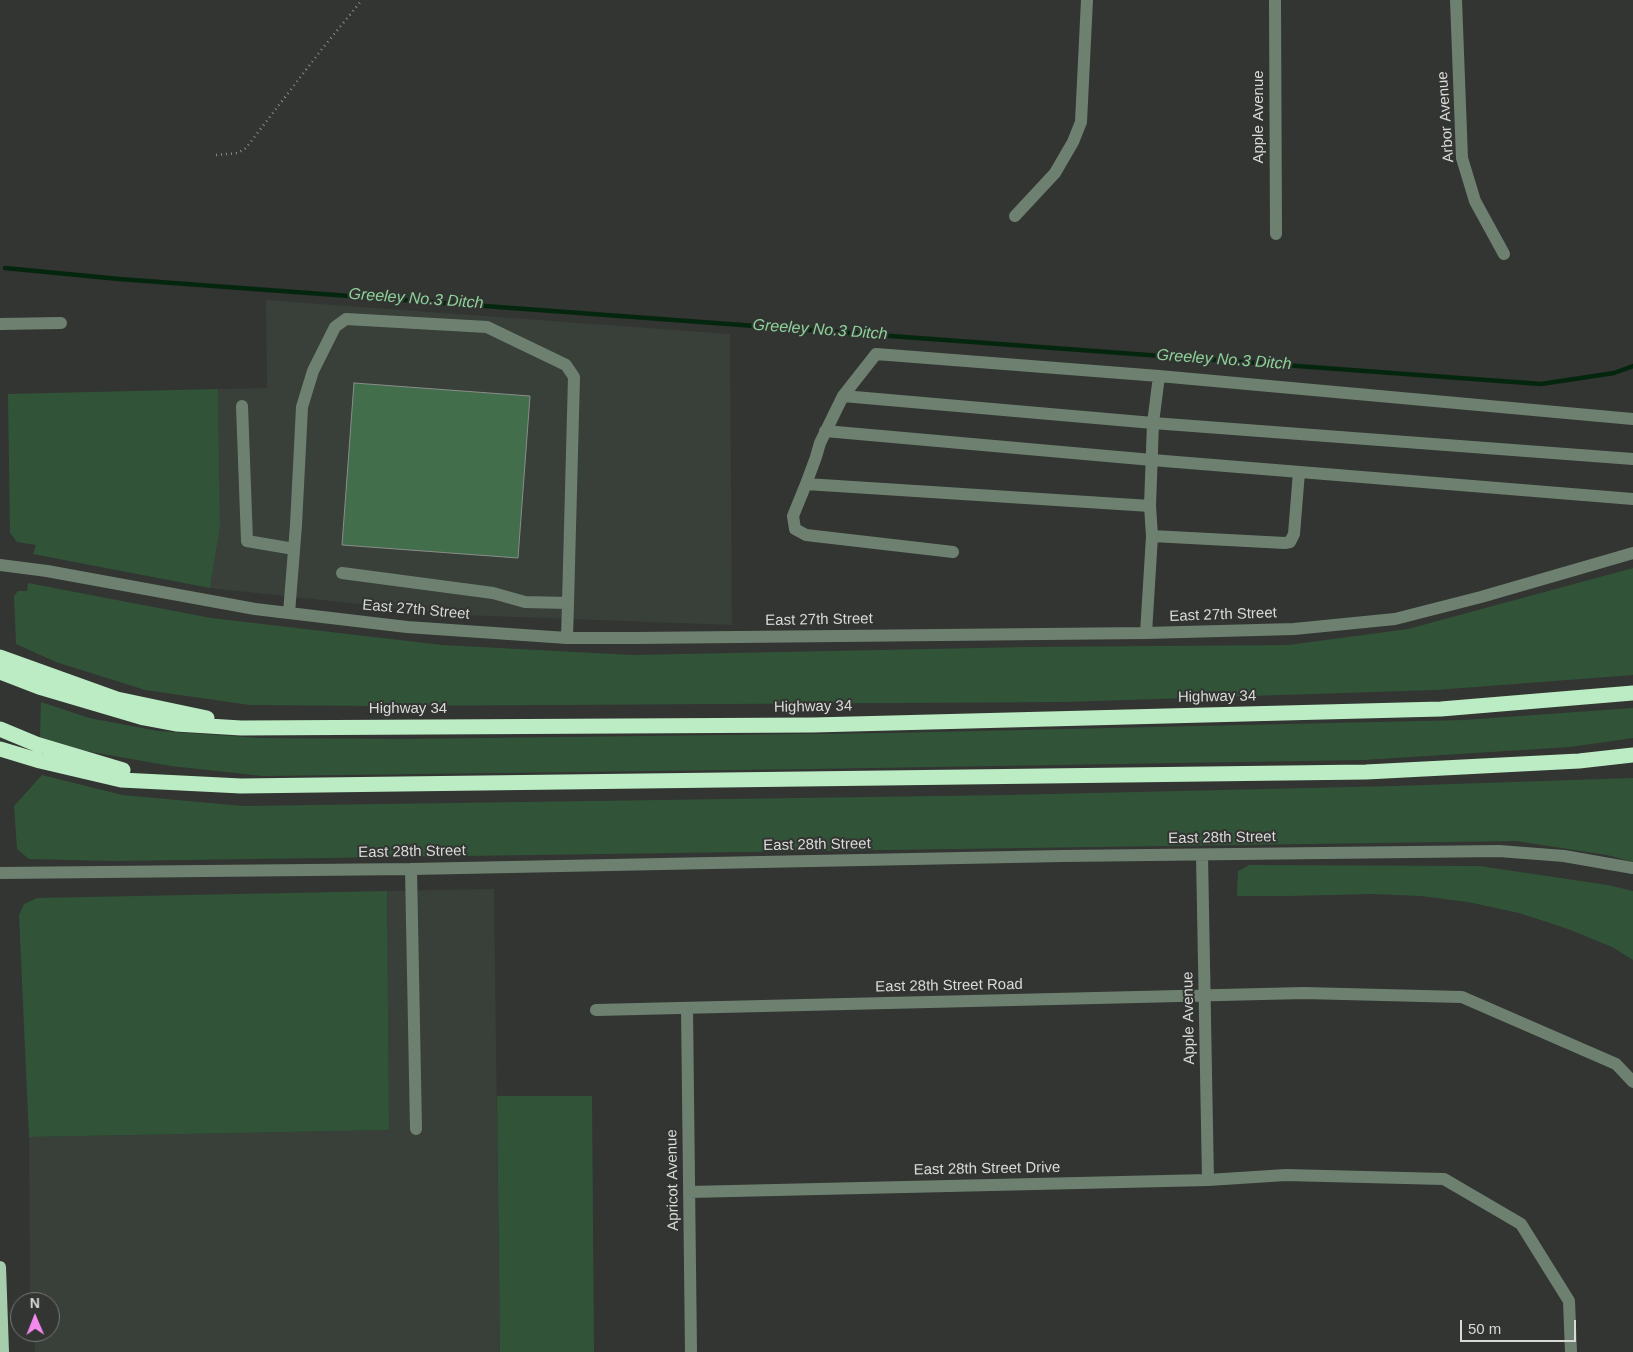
<!DOCTYPE html>
<style>
body{margin:0}
#map{position:relative;width:1633px;height:1352px;overflow:hidden;background:#323532;font-family:Arial,sans-serif}
canvas{display:block}
.north{position:absolute;left:10px;top:1292px;width:50px;height:50px;box-sizing:border-box;background:#323532;border:1px solid #747774;border-radius:50%;rotate:359deg;font-size:14px;font-weight:700;line-height:20px;text-align:center;color:#d8dad8}
.north::after{content:'';display:block;margin:auto;width:18px;height:22px;background:#f589ef;clip-path:polygon(50% 0,100% 100%,50% 72%,0 100%)}
.scale{position:absolute;left:1460px;top:1320px;width:116px;height:22px;box-sizing:border-box;border:2px solid #d8dad8;border-top:0;padding-left:6px;font-size:15px;line-height:18px;white-space:nowrap;color:#d8dad8;-webkit-text-stroke:4px #323532;paint-order:stroke}
</style>
<div id="map">
<canvas width="1633" height="1352"></canvas>
<div class="north">N</div>
<div class="scale">50 m</div>
</div>
<script>
const ctx = document.querySelector('canvas').getContext('2d');
ctx.lineJoin = 'round';
function fill(path, color) {
  ctx.fillStyle = color;
  ctx.fill(path, 'evenodd');
}
function toPath(rows) {
  const path = new Path2D();
  for (const r of rows) {
    path.moveTo(r[0], r[1]);
    for (let i = 2; i < r.length; i += 2) path.lineTo(r[i], r[i + 1]);
  }
  return path;
}
function strokePath(path, color, width, dash) {
  ctx.strokeStyle = color;
  ctx.lineWidth = width;
  ctx.lineCap = dash ? 'butt' : 'round';
  ctx.setLineDash(dash || []);
  ctx.stroke(path);
}
function label(font, color, halo, rows, align = 'center') {
  ctx.font = font + ' Arial,sans-serif';
  ctx.lineWidth = 4;
  ctx.setLineDash([]);
  ctx.textBaseline = 'middle';
  ctx.strokeStyle = halo;
  ctx.fillStyle = color;
  for (const [text, x, y, turn = 0] of rows) {
    ctx.save();
    ctx.translate(x, y);
    ctx.rotate((+turn || 0) * Math.PI / 180);
    ctx.textAlign = isNaN(turn) ? turn : align;
    if (halo) ctx.strokeText(text, 0, 0);
    ctx.fillText(text, 0, 0);
    ctx.restore();
  }
}
const built = toPath([
 [266,300,730,334,732,625,462,615,210,588,220,527,218,389,267,388],
 [494,889,500,1352,35,1352,34,1332,50,1332,50,1302,31,1302,30,1296,29,1137,389,1130,387,891]
]);
const green = toPath([
 [218,389,220,527,210,588,33,554,36,545,17,542,10,533,8,394],
 [1633,568,1633,675,1436,690,1065,702,378,706,250,705,145,690,56,662,16,644,14,596,18,591,27,591,28,583,211,618,442,645,632,655,1028,647,1288,645,1408,629],
 [41,702,89,718,158,731,260,738,402,739,890,733,1464,720,1633,708,1633,738,1570,747,1363,760,811,769,262,776,171,766,86,751,40,737],
 [42,775,122,795,243,806,1007,795,1394,786,1633,778,1633,862,1607,855,1516,841,113,861,29,859,17,849,14,806],
 [1249,865,1479,866,1608,885,1633,891,1633,960,1612,947,1568,929,1519,913,1468,902,1421,896,1373,894,1288,896,1237,896,1238,871],
 [387,891,389,1130,29,1137,19,915,24,904,37,898],
 [497,1096,592,1096,594,1352,500,1352]
]);
const stream = toPath([
 [5,268,119,279,1541,384,1614,373,1633,366]
]);
const building = toPath([
 [354,383,530,396,518,558,342,545,354,383]
]);
const path = toPath([
 [216,155,238,153,246,148,322,49,362,0]
]);
const minor = toPath([
 [1275,0,1276,234],
 [1456,0,1462,158,1475,201,1504,254],
 [1015,216,1055,173,1073,142,1081,122,1087,0],
 [0,324,61,323],
 [843,396,1153,423,1633,459],
 [242,406,247,541,294,549],
 [825,431,1152,460,1633,499],
 [806,484,793,516,795,529,806,535,953,552],
 [1150,506,806,484,816,457,820,443,843,396,876,354,1159,376,1633,419],
 [1152,536,1285,543,1290,542,1294,534,1299,472],
 [0,565,47,571,255,609,407,627,567,638,635,638,1146,633,1294,629,1395,619,1481,597,1633,553],
 [342,573,493,593,525,602,568,603,567,638],
 [289,613,296,525,302,407,313,371,335,327,346,319,487,327,566,365,574,377,568,603],
 [1146,633,1152,536,1150,506,1153,423,1159,376],
 [1202,855,1208,1180],
 [411,869,416,1129],
 [0,873,411,869,1062,856,1499,851,1564,856,1633,868],
 [687,1008,691,1352],
 [596,1010,1304,993,1462,997,1616,1064,1633,1082],
 [689,1192,1208,1180,1286,1175,1444,1179,1521,1224,1569,1301,1571,1352]
]);
const major = toPath([
 [0,1267,3,1352]
]);
const highway = toPath([
 [0,657,117,699,207,718],
 [0,672,39,687,144,718,176,724,241,728,813,725,1441,709,1633,693],
 [0,729,36,744,123,770],
 [0,749,40,761,121,780,241,786,1366,772,1579,761,1633,755]
]);
const streetNames = [
 ["Apple Avenue",1259,117,-90],
 ["Arbor Avenue",1446,117,-94],
 ["East 27th Street",416,610,5],
 ["East 27th Street",1223,615,-2],
 ["East 27th Street",819,620,-1],
 ["Highway 34",1217,697,-1],
 ["Highway 34",813,707,-1],
 ["Highway 34",408,709],
 ["East 28th Street",1222,838,-1],
 ["East 28th Street",817,845,-1],
 ["East 28th Street",412,852,-1],
 ["East 28th Street Road",949,986,-1],
 ["Apple Avenue",1189,1018,-91],
 ["East 28th Street Drive",987,1169,-1],
 ["Apricot Avenue",673,1180,-91]
];
const waterNames = [
 ["Greeley No.3 Ditch",416,299,4],
 ["Greeley No.3 Ditch",820,330,4],
 ["Greeley No.3 Ditch",1224,360,4]
];
fill(built, '#384039');
fill(green, '#315438');
strokePath(stream, '#05260e', 4.5);
fill(building, '#436e4b');
strokePath(building, '#8a8d8b', 1);
strokePath(path, '#8b8e8b', 2.5, [1, 4]);
strokePath(minor, '#6e8170', 12);
strokePath(major, '#a6cdac', 12);
strokePath(highway, '#bcecc3', 15);
label('15px', '#d8dad8', '#323532', streetNames);
label('italic 16px', '#8ed29a', '#323532', waterNames);
</script>
